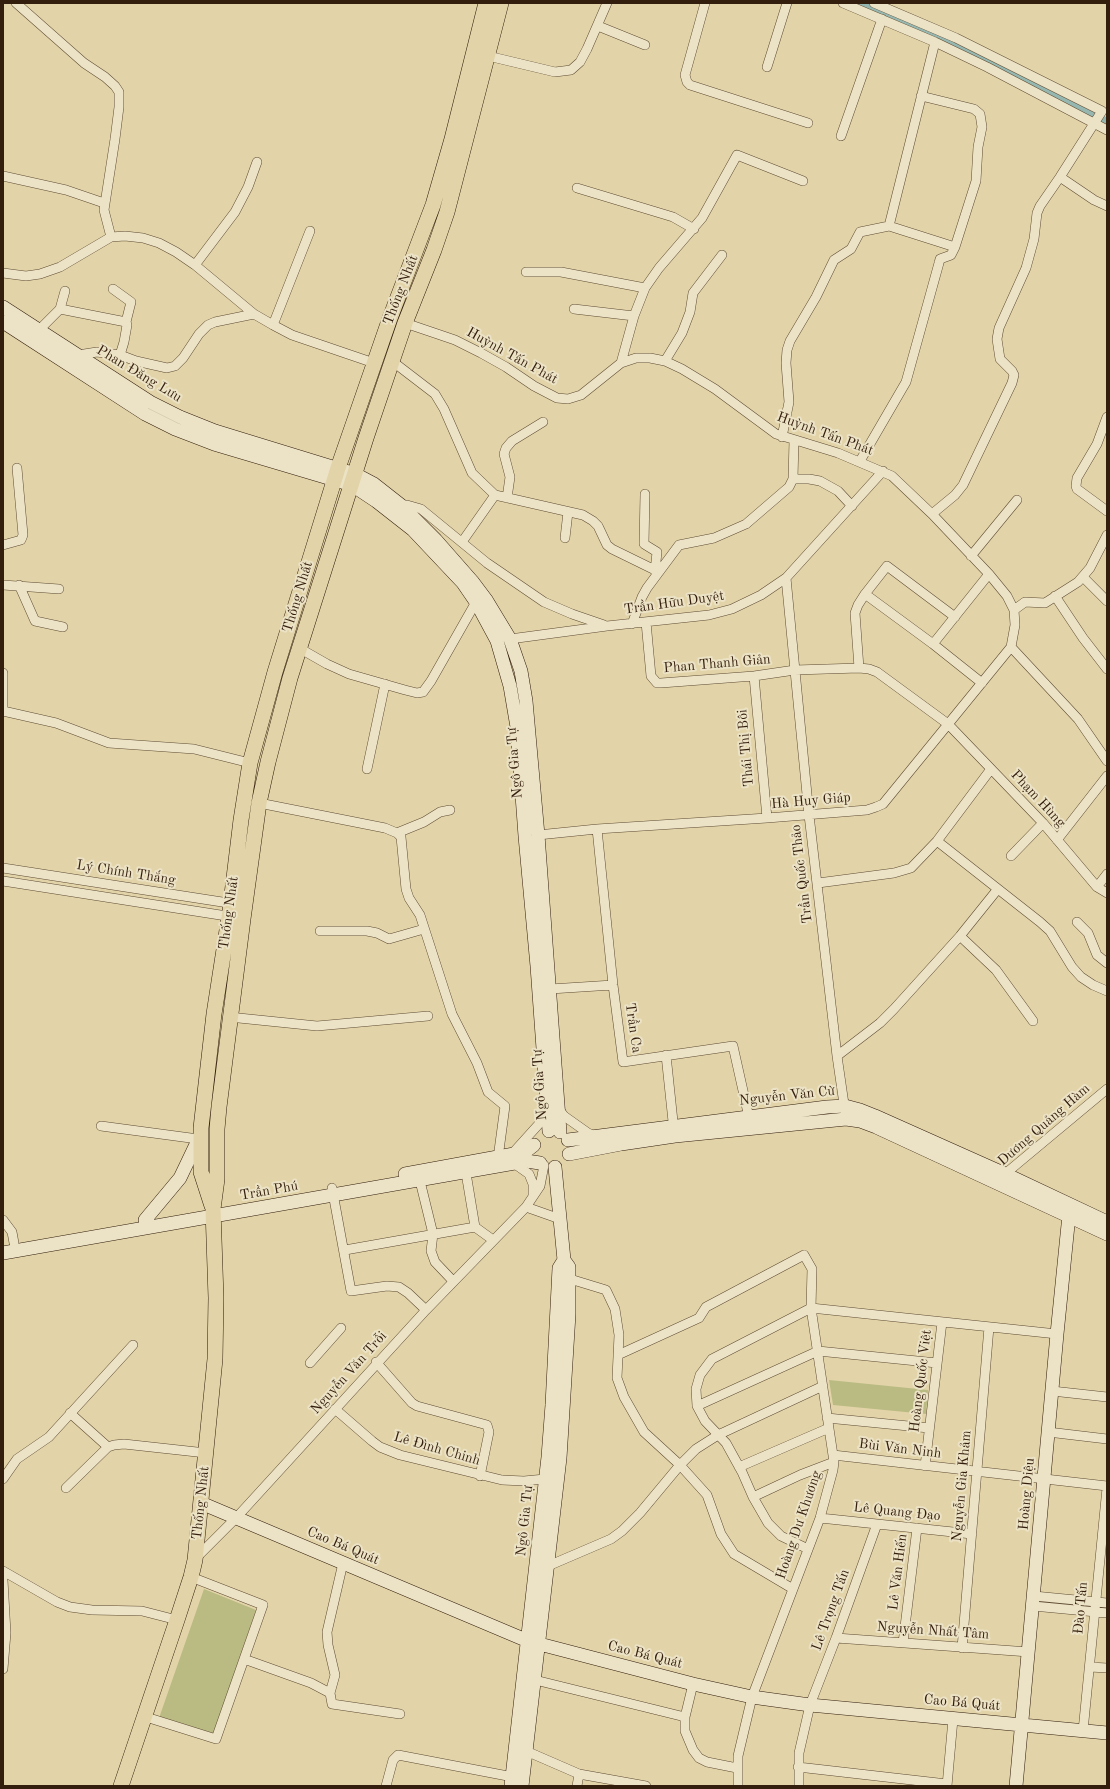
<!DOCTYPE html>
<meta charset="utf-8">
<style>
body{margin:0}
#map{position:relative;width:1110px;height:1789px;overflow:hidden;background:#e2d4a8;font-family:"Old Standard TT",serif}
canvas{display:block}
.frame{position:absolute;inset:0;border:4px solid #331d0c;pointer-events:none}
</style>
<div id="map">
<canvas width="1110" height="1789"></canvas>
<div class="frame"></div>
</div>
<script>
const ctx = document.querySelector('canvas').getContext('2d');
ctx.lineJoin = 'round';
function fill(path, color) {
  ctx.fillStyle = color;
  ctx.fill(path, 'evenodd');
}
function toPath(rows) {
  const path = new Path2D();
  for (const r of rows) {
    path.moveTo(r[0], r[1]);
    for (let i = 2; i < r.length; i += 2) path.lineTo(r[i], r[i + 1]);
  }
  return path;
}
function strokePath(path, color, width, dash) {
  ctx.strokeStyle = color;
  ctx.lineWidth = width;
  ctx.lineCap = dash ? 'butt' : 'round';
  ctx.setLineDash(dash || []);
  ctx.stroke(path);
}
function label(font, color, halo, rows, align = 'center') {
  ctx.font = font + ' "Old Standard TT",serif';
  ctx.lineWidth = 4;
  ctx.setLineDash([]);
  ctx.textBaseline = 'middle';
  ctx.strokeStyle = halo;
  ctx.fillStyle = color;
  for (const [text, x, y, turn = 0] of rows) {
    ctx.save();
    ctx.translate(x, y);
    ctx.rotate((+turn || 0) * Math.PI / 180);
    ctx.textAlign = isNaN(turn) ? turn : align;
    if (halo) ctx.strokeText(text, 0, 0);
    ctx.fillText(text, 0, 0);
    ctx.restore();
  }
}
const green = toPath([
 [829,1380,928,1390,926,1414,833,1405],
 [204,1589,256,1610,213,1736,159,1718]
]);
const canal = toPath([
 [856,3,937,36,1107,122]
]);
const street = toPath([
 [16,3,84,63,105,77,115,86,119,92,119,107,115,139,104,210,111,237],
 [705,3,685,75,687,82,690,85,808,123],
 [843,3,935,42,987,67,1107,130],
 [874,3,956,38,1102,111,1060,177,1040,206,1037,213,1034,239,1026,268,999,328,997,339,1000,359,1012,371,1014,375,1012,383,963,485,955,495,932,514],
 [598,26,645,45],
 [488,56,555,72,571,70,580,62,587,49,607,3],
 [767,67,787,3],
 [841,136,882,19],
 [3,176,66,190,104,203],
 [1060,177,1094,200,1107,206],
 [577,188,673,217,694,229],
 [889,226,955,247],
 [195,265,235,212,248,187,257,162],
 [526,272,561,272,645,288],
 [3,273,26,276,40,274,60,267,111,237,125,236,143,238,159,243,176,252,195,265,254,314,273,325,292,335,374,363],
 [113,289,131,302,126,322,127,325,124,342,120,355],
 [60,309,126,322],
 [574,309,634,316],
 [405,323,455,340,481,353,506,367,534,386,557,398,568,399,581,395,621,363,636,358,650,358,665,361,682,369,715,389,776,434,838,453,892,476,932,514,989,574,1007,596,1014,610,1015,625,1011,647,883,804,876,807,867,810,767,818,597,829,538,835],
 [273,325,310,231],
 [35,334,60,309,65,291],
 [78,355,97,352,120,355,136,361,167,368,175,366,183,358,199,334,208,325,215,322,254,314],
 [392,361,435,394,444,409,472,473,495,495,583,515,593,521,598,526,607,545,612,549,659,572],
 [665,361,682,333,690,312,693,293,722,255],
 [621,363,634,316,645,288,659,268,702,218,737,155,803,181],
 [1107,417,1097,444,1077,478,1076,486,1077,489,1107,511],
 [782,437,789,402,786,363,787,350,790,341,816,297,834,260,851,249,860,232,889,226,935,42],
 [860,461,906,382,939,263,940,259,951,255,955,247,976,181,978,147,982,127,980,114,974,109,921,96],
 [793,479,809,479,820,481,838,491,852,506],
 [645,494,644,544,657,552,655,571],
 [507,498,510,477,504,454,506,448,512,441,543,422],
 [402,506,407,505,421,509,487,563,544,602,572,614,604,625],
 [565,538,568,512],
 [462,542,495,495],
 [3,545,21,540,23,535,17,468],
 [971,556,1017,500],
 [1083,577,1107,601],
 [786,578,809,815,837,1056,845,1111],
 [3,585,59,589],
 [19,585,35,621,63,627],
 [865,594,933,644,982,683],
 [1055,596,1083,638,1107,669],
 [1014,610,1025,602,1045,603,1078,582,1090,568,1107,535],
 [646,622,651,676,657,683,661,683,754,676,795,670,859,668,869,669,877,672,948,724,1043,823,1097,887,1107,893],
 [632,624,642,597,647,588,679,545,714,538,746,524,789,487,793,479,794,440],
 [510,639,607,626,709,615,732,609,761,595,786,578,883,471],
 [933,644,989,574],
 [1011,647,1078,719,1107,761],
 [299,648,327,664,349,674,405,690,417,693,423,692,431,681,476,602],
 [859,668,855,613,858,605,865,594,887,566,955,617],
 [3,673,3,709],
 [754,676,767,818],
 [3,711,56,723,109,743,194,749,250,763],
 [367,769,385,684],
 [259,803,385,828,397,833,401,837,406,889,409,898,420,915,452,1014,477,1063,488,1092,505,1106,498,1158],
 [597,829,613,985,623,1062,733,1046,750,1122],
 [397,833,424,822,440,812,450,810],
 [1057,840,1107,776],
 [937,841,1040,922,1050,931,1072,967,1081,977,1093,985,1107,991],
 [1011,856,1043,823],
 [3,868,235,904],
 [3,881,233,917],
 [818,883,894,873,911,868,937,841,991,769],
 [1097,887,1107,874],
 [1077,922,1088,933,1097,955,1107,963],
 [320,931,367,931,377,933,389,939,424,929],
 [960,936,996,970,1033,1021],
 [550,989,613,985],
 [229,1017,317,1026,428,1016],
 [666,1055,674,1131],
 [837,1056,880,1023,894,1009,960,936,997,890],
 [558,1108,564,1116,588,1133,595,1136],
 [101,1126,198,1139],
 [511,1155,548,1114],
 [515,1164,529,1174,533,1184,533,1196],
 [465,1167,475,1227],
 [1003,1178,1005,1174,1107,1089],
 [420,1181,433,1234,431,1251,435,1262,453,1281],
 [332,1188,351,1291,387,1286,399,1287,408,1293,426,1310],
 [526,1207,560,1219],
 [3,1220,12,1232,14,1243],
 [345,1250,475,1227,493,1240],
 [570,1279,606,1290,615,1309,619,1335,617,1378,624,1397,644,1432,680,1465,707,1495,721,1534,734,1554,793,1589],
 [618,1355,699,1318,706,1307,804,1255,812,1269,811,1308,834,1462,833,1470,820,1518,752,1697,738,1756,738,1786],
 [376,1362,412,1403,417,1406,487,1425,489,1432,480,1476],
 [310,1363,341,1328],
 [1052,1391,1107,1397],
 [697,1406,818,1351,937,1363],
 [335,1409,372,1441,380,1447,400,1455,502,1480,524,1481,545,1479],
 [70,1413,108,1447],
 [827,1418,929,1428],
 [1048,1432,1107,1439],
 [833,1455,1107,1486],
 [925,1466,942,1322],
 [739,1467,829,1428],
 [3,1479,17,1459,49,1437,133,1345],
 [66,1488,108,1447,114,1445,124,1444,206,1453],
 [753,1497,800,1475,834,1462],
 [820,1518,972,1534],
 [808,1549,781,1536,768,1523,753,1497,742,1472,726,1443,705,1421,697,1406,696,1389,700,1375,712,1359,811,1308,1057,1334],
 [196,1558,236,1518,426,1310,526,1207,540,1186,544,1165],
 [343,1563,327,1632,328,1645,335,1675,330,1693,332,1704,400,1714],
 [548,1566,611,1539,622,1531,640,1513,680,1465,696,1449,718,1435,823,1386],
 [3,1571,57,1602,70,1607,92,1610,142,1611,177,1620],
 [3,1580,6,1633,3,1669],
 [1034,1596,1107,1603],
 [1033,1606,1107,1613],
 [836,1638,1029,1652],
 [903,1643,917,1528],
 [962,1648,989,1327],
 [244,1659,311,1683,330,1693],
 [1090,1667,1107,1668],
 [535,1680,685,1717],
 [693,1684,685,1717,685,1731,693,1750,699,1758,707,1762,737,1768],
 [146,1717,216,1739,263,1605,191,1577],
 [1083,1731,1107,1488],
 [526,1751,579,1774,646,1786],
 [798,1767,947,1784],
 [386,1786,393,1760,398,1755,513,1777],
 [577,1786,579,1774],
 [799,1786,799,1753,810,1705,836,1638,877,1524],
 [947,1786,953,1719]
]);
const secondary = toPath([
 [3,307,150,402,180,417,215,431,355,474,374,484,402,506,436,540,472,581,487,601,510,639,521,671,526,701,538,835,560,1132],
 [3,322,145,414,175,429,214,444,352,485,376,501,413,530,463,583,476,602,497,641,510,686,517,727,525,836,537,966,549,1131],
 [568,1140,827,1107,845,1106,860,1110,875,1116,1005,1174,1107,1222],
 [569,1154,621,1144,675,1136,846,1119,860,1121,876,1127,1107,1234],
 [405,1174,525,1152,534,1145],
 [145,1220,180,1178,201,1134],
 [3,1253,526,1161,540,1163],
 [201,1503,528,1641,693,1684,752,1697,810,1705,1107,1733],
 [511,1786,548,1457,552,1405,559,1268,564,1260],
 [522,1786,560,1458,569,1314,569,1267,564,1260,555,1167],
 [1016,1786,1057,1334,1070,1205]
]);
const primary = toPath([
 [212,1206,201,1172,201,1128,214,1014,230,911,241,820,250,763,275,672,338,468,390,318,433,205,452,139,486,3],
 [121,1786,177,1620,191,1577,195,1560,215,1359,216,1298,213,1209,217,1179,217,1129,219,1107,243,919,259,803,268,762,290,678,366,438,405,323,434,250,447,212,501,3]
]);
const streetNames = [
 ["Thống Nhất",401,290,-69],
 ["Huỳnh Tấn Phát",512,356,29],
 ["Phan Đăng Lưu",139,374,31],
 ["Huỳnh Tấn Phát",825,434,20],
 ["Thống Nhất",298,597,-73],
 ["Trần Hữu Duyệt",674,603,-8],
 ["Phan Thanh Giản",717,664,-5],
 ["Thái Thị Bôi",746,748,-95],
 ["Ngô Gia Tự",515,763,-95],
 ["Phạm Hùng",1038,799,47],
 ["Hà Huy Giáp",811,801,-5],
 ["Lý Chính Thắng",126,873,9],
 ["Trần Quốc Thảo",802,874,-97],
 ["Thống Nhất",229,913,-82],
 ["Trần Ca",633,1028,82],
 ["Ngô Gia Tự",540,1085,-94],
 ["Nguyễn Văn Cừ",787,1096,-6],
 ["Dương Quảng Hàm",1044,1125,-41],
 ["Trần Phú",269,1191,-10],
 ["Nguyễn Văn Trỗi",349,1373,-48],
 ["Hoàng Quốc Việt",921,1381,-83],
 ["Lê Đình Chinh",437,1449,16],
 ["Bùi Văn Ninh",900,1449,7],
 ["Nguyễn Gia Khảm",962,1486,-85],
 ["Hoàng Diệu",1027,1494,-85],
 ["Thống Nhất",201,1503,-84],
 ["Lê Quang Đạo",897,1512,6],
 ["Ngô Gia Tự",525,1521,-84],
 ["Hoàng Dư Khương",799,1525,-71],
 ["Cao Bá Quát",343,1546,23],
 ["Lê Văn Hiến",898,1572,-83],
 ["Đào Tấn",1081,1608,-85],
 ["Lê Trọng Tấn",831,1610,-70],
 ["Nguyễn Nhất Tâm",933,1631,4],
 ["Cao Bá Quát",645,1655,14],
 ["Cao Bá Quát",962,1703,5]
];
fill(green, '#babb83');
strokePath(canal, '#96b7b0', 8);
strokePath(street, '#5f4b33', 10);
strokePath(secondary, '#331d0c', 14);
strokePath(primary, '#331d0c', 16);
strokePath(street, '#ece3c6', 9);
strokePath(secondary, '#ece3c6', 13);
strokePath(primary, '#e2d4a8', 15);
label('14px', '#331d0c', '#ece3c6', streetNames);
</script>
